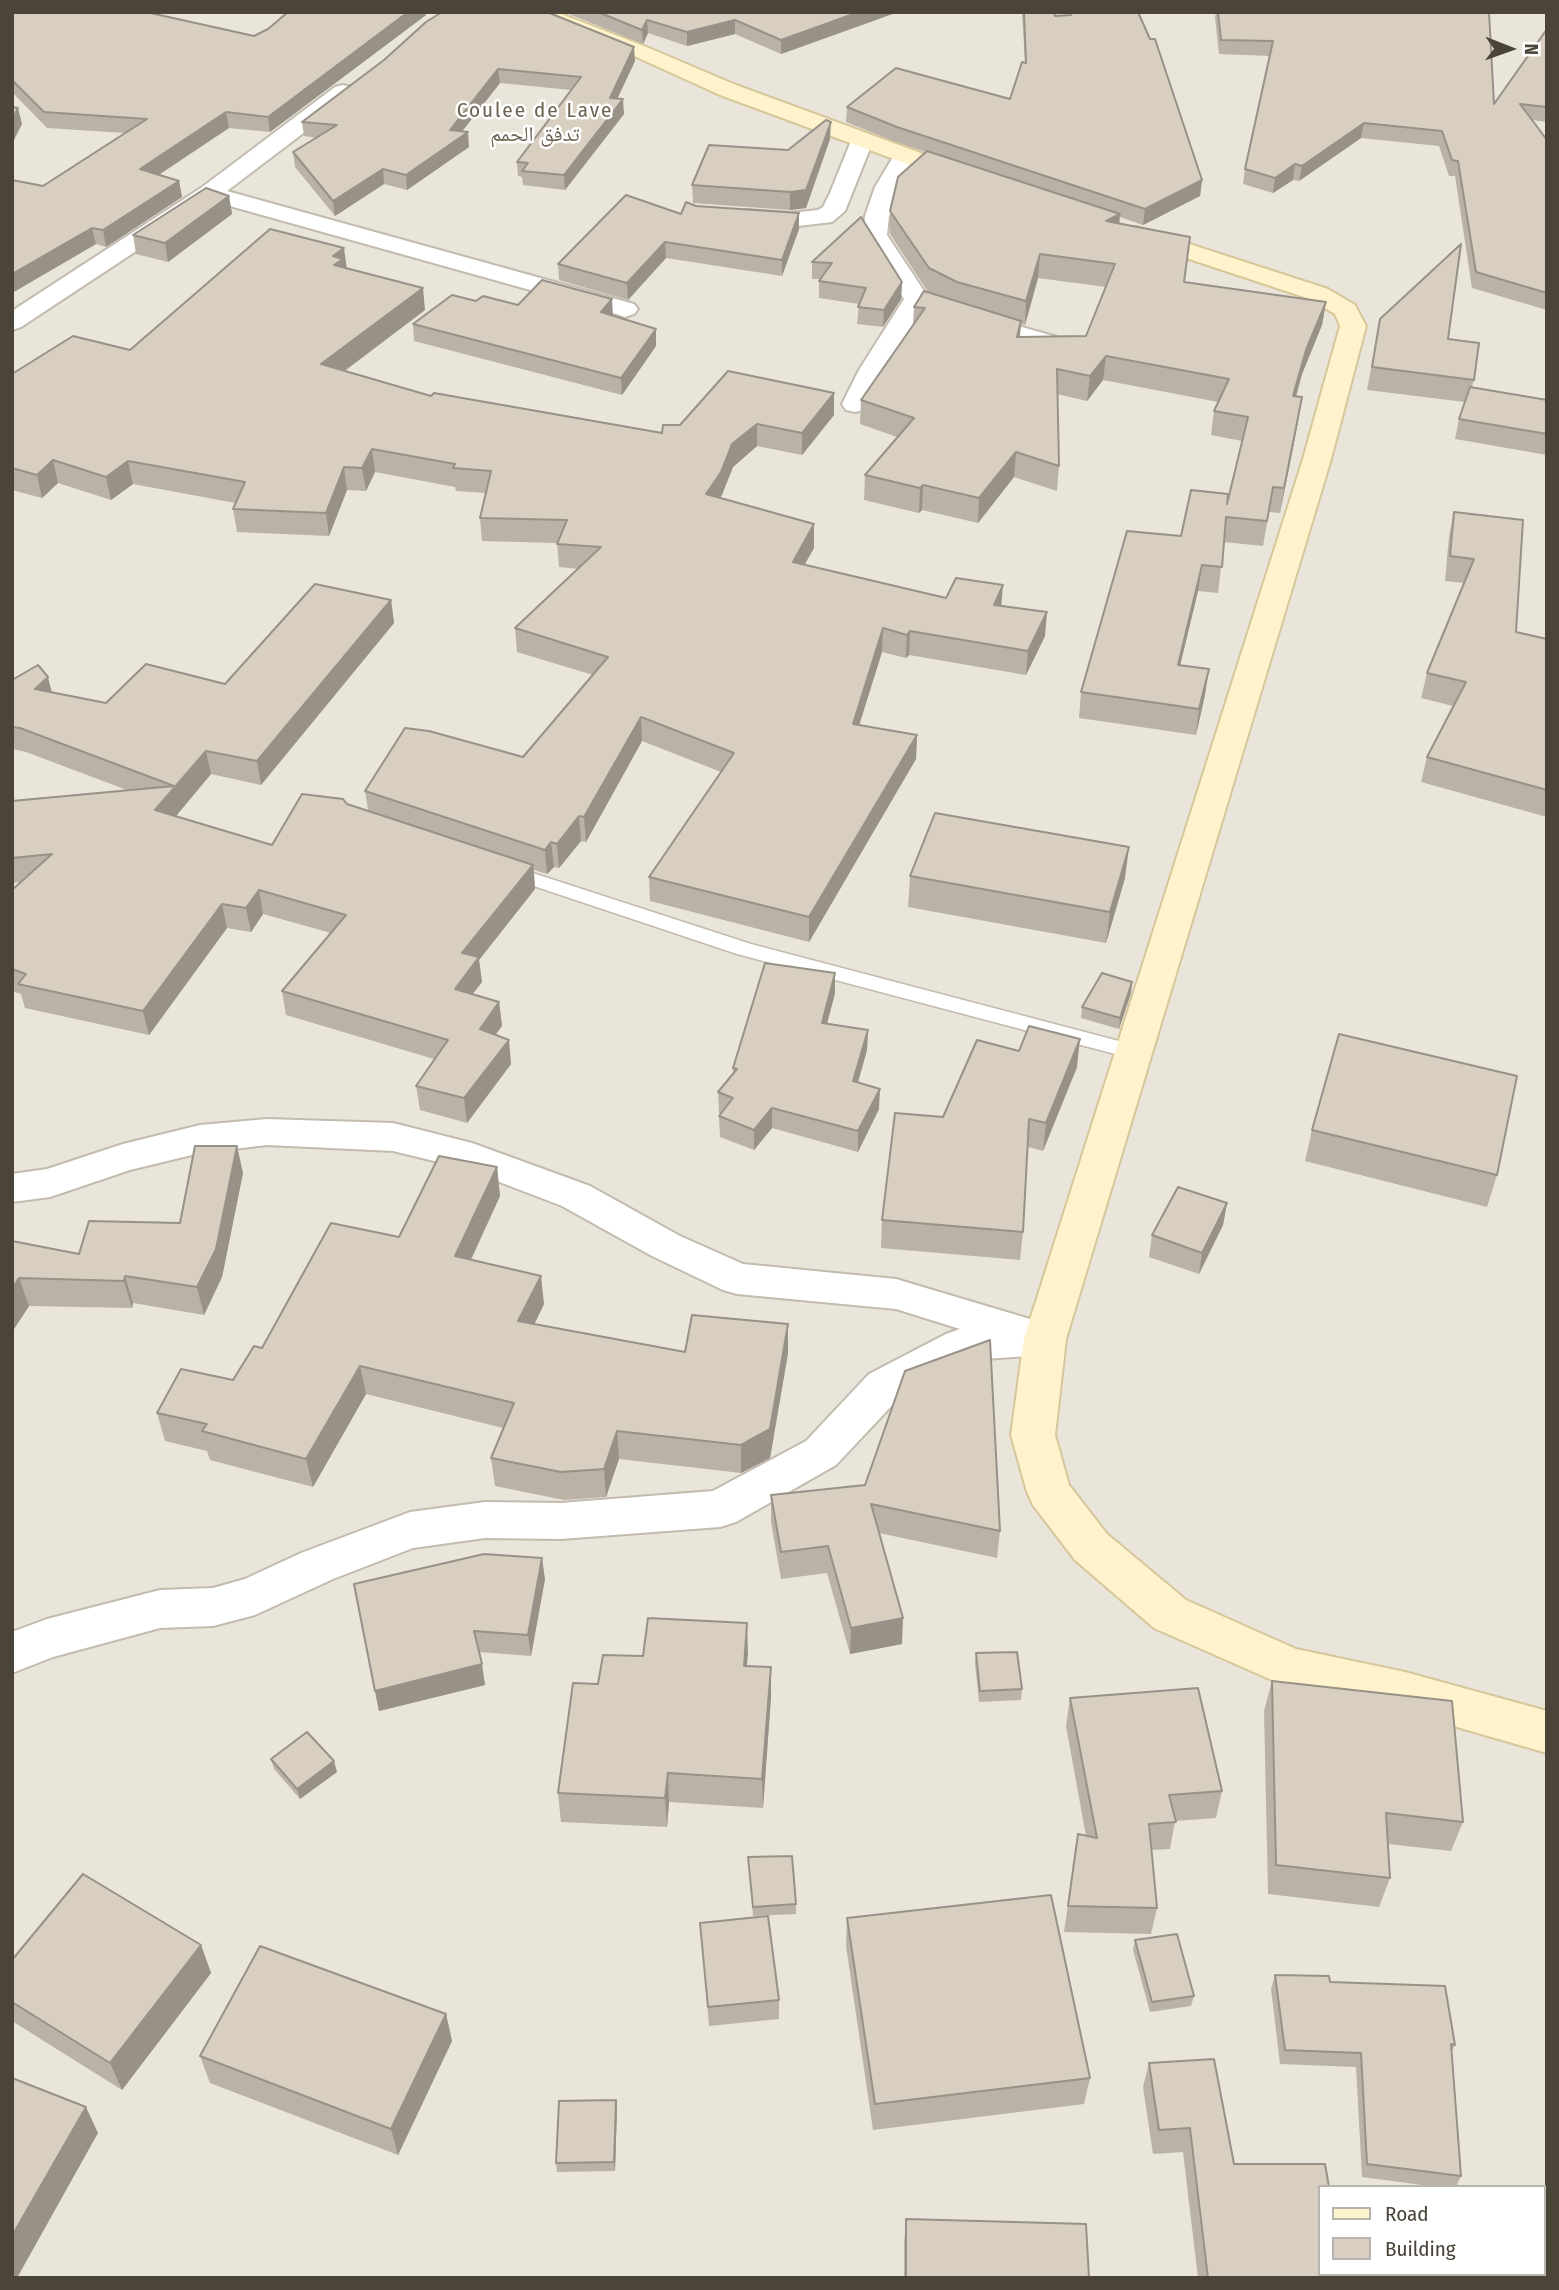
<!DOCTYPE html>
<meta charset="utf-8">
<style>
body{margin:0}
#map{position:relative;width:1559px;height:2290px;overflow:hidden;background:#f6f3ec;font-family:"Fira Sans Condensed",sans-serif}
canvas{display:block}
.frame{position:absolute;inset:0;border:14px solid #4b4439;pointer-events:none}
.legend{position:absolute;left:1318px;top:2185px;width:228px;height:91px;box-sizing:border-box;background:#fff;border:2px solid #b7b4b0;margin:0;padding:9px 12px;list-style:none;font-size:21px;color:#4b4439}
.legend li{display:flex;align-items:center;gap:14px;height:35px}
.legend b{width:35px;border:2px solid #b7b4b0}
.north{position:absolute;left:1475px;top:14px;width:70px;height:70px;-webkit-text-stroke:5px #fff;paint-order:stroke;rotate:91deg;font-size:19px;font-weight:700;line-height:28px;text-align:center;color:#4b4439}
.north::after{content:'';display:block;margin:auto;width:24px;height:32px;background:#4b4439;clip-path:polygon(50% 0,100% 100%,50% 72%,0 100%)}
</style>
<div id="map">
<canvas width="1559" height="2290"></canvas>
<div class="frame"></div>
<ul class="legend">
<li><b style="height:9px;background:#fff3cd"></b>Road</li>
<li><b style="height:19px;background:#d8cfc1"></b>Building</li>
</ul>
<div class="north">N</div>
</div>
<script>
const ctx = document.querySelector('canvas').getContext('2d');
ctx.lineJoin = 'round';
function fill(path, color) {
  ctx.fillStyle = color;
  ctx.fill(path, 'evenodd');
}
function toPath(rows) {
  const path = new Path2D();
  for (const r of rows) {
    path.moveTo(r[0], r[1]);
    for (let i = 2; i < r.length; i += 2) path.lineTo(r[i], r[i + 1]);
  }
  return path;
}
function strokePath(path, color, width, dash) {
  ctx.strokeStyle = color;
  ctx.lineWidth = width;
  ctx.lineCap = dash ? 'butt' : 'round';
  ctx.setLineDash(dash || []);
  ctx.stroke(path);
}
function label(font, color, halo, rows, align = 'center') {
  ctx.font = font + ' "Fira Sans Condensed","Noto Naskh Arabic",sans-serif';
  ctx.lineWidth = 5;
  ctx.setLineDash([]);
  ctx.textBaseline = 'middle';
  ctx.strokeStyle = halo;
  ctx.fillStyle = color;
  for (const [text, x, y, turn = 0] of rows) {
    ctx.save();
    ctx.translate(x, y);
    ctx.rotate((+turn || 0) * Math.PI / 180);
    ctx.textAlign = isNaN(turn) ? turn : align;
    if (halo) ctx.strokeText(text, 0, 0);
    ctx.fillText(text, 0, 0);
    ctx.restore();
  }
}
const residential = toPath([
 [12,12,1547,12,1547,2278,12,2278],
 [1319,2187,1543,2187,1543,2274,1319,2274]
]);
const lane = toPath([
 [505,864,751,944,1134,1045,1142,1047,1145,1052,1142,1057,1134,1059,737,954,498,874,495,870,498,866,505,864]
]);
const street = toPath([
 [343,85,351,87,354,92,351,97,227,191,634,304,638,309,634,314,625,317,616,314,212,201,21,327,12,330,12,311,201,188,335,87,343,85],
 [862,134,870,136,873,141,845,211,832,222,790,227,748,224,740,222,736,217,740,212,748,210,790,213,818,210,823,207,830,193,851,141,854,136,862,134],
 [904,150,912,152,915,157,899,187,889,216,887,235,926,294,955,308,1057,337,1061,342,1057,347,1048,350,937,318,922,311,885,370,868,404,864,410,855,412,846,410,842,404,859,370,904,299,863,235,865,216,875,187,896,152,904,150],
 [267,1119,393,1123,472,1143,590,1186,680,1236,743,1264,896,1279,1060,1328,1066,1339,1060,1350,1045,1355,968,1360,899,1398,836,1465,736,1522,720,1527,561,1539,485,1538,413,1548,333,1579,255,1615,213,1626,160,1628,53,1657,12,1673,12,1632,47,1619,160,1590,213,1588,245,1579,301,1553,410,1512,485,1502,561,1503,713,1491,806,1441,869,1374,946,1334,960,1329,896,1309,737,1294,723,1290,652,1256,562,1206,463,1168,393,1151,267,1145,200,1153,130,1170,50,1197,12,1202,12,1174,47,1169,123,1144,200,1125,267,1119]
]);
const secondary = toPath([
 [527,12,556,12,644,46,736,85,975,173,979,178,975,183,967,185,959,183,720,95,630,54,530,16,527,12],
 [1137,227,1328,289,1355,305,1366,326,1331,459,1066,1339,1055,1435,1069,1485,1107,1534,1186,1600,1296,1649,1405,1672,1547,1711,1547,1753,1405,1712,1290,1688,1154,1628,1075,1560,1033,1505,1027,1492,1011,1435,1024,1339,1303,459,1340,326,1335,314,1310,299,1129,239,1125,234,1129,229,1137,227]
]);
const wall = toPath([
 [12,12,154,14,254,36,268,29,288,12,425,12,426,15,270,132,229,128,159,175,179,181,182,197,106,247,96,244,12,293,12,180,43,186,125,133,47,128,12,92],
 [564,12,898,12,781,54,735,34,687,46,648,33,643,44],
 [1022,12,1054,12,1055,16,1202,180,1200,196,1143,225,1120,217,1119,224,1184,282,1326,302,1322,325,1302,374,1296,397,1298,422,1280,513,1269,512,1263,546,1224,542,1218,593,1198,591,1180,665,1205,695,1196,735,1079,718,1081,692,1181,536,1227,504,1242,441,1211,435,1214,411,1218,402,1103,380,1087,401,1057,394,1059,466,1057,491,1014,477,978,523,922,510,919,513,864,500,865,475,897,437,860,424,861,400,913,325,914,307,928,292,890,234,890,211,926,152,896,142,846,122,847,107,1010,99,1025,62],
 [1038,278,1106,287,1086,336,1020,337,1021,324,1025,325],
 [1216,12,1489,12,1494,104,1547,29,1547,122,1532,120,1547,232,1547,310,1472,288,1455,176,1449,176,1439,146,1361,138,1299,181,1293,180,1273,193,1243,184,1245,169,1270,56,1219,54,1215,18],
 [384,60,635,61,617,99,624,114,565,190,523,185,522,177,518,176,517,162,571,90,500,83,462,131,469,147,407,190,384,184,335,216,295,167,293,152,317,138,304,136,302,122],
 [830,139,806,208,790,210,693,203,692,185,788,150],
 [229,196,232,214,168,262,136,254,133,235],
 [696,206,799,213,799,229,782,276,666,258,628,300,559,280,558,264,681,214],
 [861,217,902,282,901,299,883,327,857,324,859,304,819,298,819,281,821,279,812,279,812,262],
 [347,268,425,310,345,371,431,396,662,433,680,425,834,393,834,415,802,455,757,446,733,467,720,498,814,548,804,565,946,598,1001,606,1045,636,1026,675,909,655,906,658,882,652,859,725,917,735,916,759,809,942,650,901,649,877,721,772,642,741,586,842,581,841,559,868,554,867,547,874,534,870,535,889,479,960,482,982,472,994,499,1002,502,1026,495,1035,511,1064,467,1123,420,1110,416,1086,434,1059,286,1015,282,991,331,933,263,914,251,932,227,928,149,1035,25,1008,21,994,12,991,12,890,21,882,12,883,12,801,127,790,26,752,12,749,12,680,52,693,106,703,225,684,391,600,394,623,261,785,211,774,176,816,272,845,347,804,368,810,365,791,523,757,593,675,517,652,515,628,579,569,559,567,557,543,482,541,480,518,486,493,456,491,455,487,375,472,366,491,347,490,329,536,237,532,233,509,235,503,133,484,111,500,58,483,42,498,12,490,12,374,130,350],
 [476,301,518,305,613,316,656,329,656,346,622,395,414,341,413,324],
 [1380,319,1448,339,1474,380,1472,387,1547,400,1547,455,1455,439,1459,419,1465,402,1367,390],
 [1454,512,1516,632,1547,639,1547,817,1421,782,1427,757,1453,706,1421,698,1427,673,1464,583,1445,581,1449,536],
 [910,876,1125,878,1106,943,908,907],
 [1132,982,1131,993,1119,1029,1081,1018,1082,1007],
 [835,993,827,1023,868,1030,867,1050,858,1083,879,1109,858,1152,772,1128,754,1150,720,1137,719,1116,721,1114,719,1113,718,1092,733,1075,733,1068],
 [1077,1067,1043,1151,1028,1147,1023,1232,1020,1260,881,1248,882,1220],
 [1312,1130,1497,1175,1487,1207,1305,1161],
 [497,1167,500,1196,471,1260,544,1304,534,1324,685,1352,788,1353,770,1458,741,1473,619,1459,606,1497,564,1500,495,1486,491,1458,503,1428,366,1394,313,1487,210,1460,207,1451,165,1441,157,1413,233,1380,262,1348,399,1237],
 [243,1173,222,1277,204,1315,133,1303,132,1308,29,1306,12,1332,12,1241,79,1254,180,1223],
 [1227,1203,1223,1225,1199,1274,1149,1257,1152,1235],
 [865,1485,1000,1531,997,1558,879,1533,902,1644,850,1654,827,1573,781,1579,771,1522,771,1495],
 [545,1579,531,1656,479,1652,485,1685,379,1711,375,1691],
 [747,1623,747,1666,771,1697,763,1808,669,1802,667,1827,561,1822,558,1793,598,1684,643,1656],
 [976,1653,1022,1689,1021,1700,979,1702,975,1664],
 [1272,1681,1463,1822,1451,1851,1388,1844,1390,1878,1379,1907,1268,1894,1264,1711],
 [1070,1698,1222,1791,1216,1818,1175,1821,1170,1849,1151,1850,1157,1908,1151,1934,1064,1932,1078,1834,1086,1836,1066,1726],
 [271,1759,337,1772,300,1799,274,1769],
 [748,1857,796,1904,796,1914,753,1916],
 [847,1918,1090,2078,1084,2104,873,2130,846,1946],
 [700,1923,779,2000,779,2019,709,2026],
 [1135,1940,1194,1996,1191,2006,1150,2012,1133,1950],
 [201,1945,211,1973,122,2090,12,2021,12,1960],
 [1275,1975,1330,1982,1455,2045,1451,2053,1461,2176,1456,2187,1437,2187,1362,2177,1356,2067,1280,2064,1271,1989],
 [446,2014,452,2041,398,2155,210,2083,200,2056],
 [1149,2063,1234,2164,1343,2278,1198,2278,1183,2152,1153,2154,1143,2087],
 [617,2109,615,2171,557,2172,556,2163],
 [906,2219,1089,2278,904,2278,904,2243],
 [1481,2274,1543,2274,1547,2278,1481,2278]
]);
const shadedWall = toPath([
 [408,12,425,12,426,15,270,132,268,117],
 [859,12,898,12,781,54,781,40],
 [647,20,648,33,643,44,642,30],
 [735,20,735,34,687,46,687,32],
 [634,47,635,61,611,112,610,98],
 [498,69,500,83,453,143,468,132,469,147,407,190,406,175,450,130],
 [623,99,624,114,565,190,564,175],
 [18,108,22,124,12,144,12,120],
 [226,112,229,128,143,185,140,169],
 [831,122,830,139,806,208,790,210,790,192],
 [1364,123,1361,138,1299,181,1302,166],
 [1295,164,1293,180,1273,193,1275,178],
 [383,169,384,184,335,216,333,201],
 [1202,180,1200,196,1143,225,1145,209],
 [179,181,182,197,106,247,103,230],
 [229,196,232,214,168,262,165,243],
 [799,213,799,229,782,276,782,260],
 [1120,214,1118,237,1106,221],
 [92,228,96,244,12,293,12,274],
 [665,242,666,258,628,300,627,283],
 [344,248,347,270,337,286,333,256],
 [1040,254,1038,278,1025,325,1026,301],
 [902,282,901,299,883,327,884,310],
 [423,288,425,310,324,386,321,364],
 [612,299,613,316,601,312],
 [1326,302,1322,325,1302,374,1289,421,1293,396,1306,350],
 [1021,321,1019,344,1017,337],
 [656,329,656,346,622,395,621,378],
 [1106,356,1103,380,1087,401,1090,376],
 [834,393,834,415,802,455,802,433],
 [1302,397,1298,422,1280,513,1284,488],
 [757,424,757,446,733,467,722,495,706,517,706,494,732,444],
 [372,449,375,472,366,491,362,468],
 [1016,452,1014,477,978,523,979,498],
 [53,460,58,483,42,498,37,475],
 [128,461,133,484,111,500,106,477],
 [344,467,347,490,329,536,326,513],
 [923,485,922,510,919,513,920,488],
 [814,524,814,548,793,585,793,562],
 [1202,565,1198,591,1174,691,1178,665],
 [1003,585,1001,609,994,605],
 [391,600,394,623,261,785,257,761],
 [1047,612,1045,636,1026,675,1028,651],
 [883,628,882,652,852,748,853,724],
 [910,631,909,655,906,658,907,635],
 [1209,669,1205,695,1196,735,1199,709],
 [48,677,54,701,35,689],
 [641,717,642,741,586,842,584,817],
 [917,735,916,759,809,942,809,917],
 [206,751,211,774,161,834,155,810],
 [579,816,581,841,559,868,557,844],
 [551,842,554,867,547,874,545,850],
 [1129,847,1125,878,1106,943,1110,912],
 [533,865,535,889,479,960,482,982,458,1013,455,989,462,953],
 [259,890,263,914,251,932,246,908],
 [222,904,227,928,149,1035,143,1011],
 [835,973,835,993,822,1043,822,1023],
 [1132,982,1131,993,1119,1029,1120,1018],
 [499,1002,502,1026,482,1053,480,1029],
 [868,1030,867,1050,852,1102,853,1081],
 [1080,1039,1077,1067,1043,1151,1046,1123],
 [509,1040,511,1064,467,1123,464,1098],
 [880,1089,879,1109,858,1152,858,1131],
 [772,1108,772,1128,754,1150,754,1130],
 [237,1146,243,1173,222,1277,204,1315,197,1287],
 [497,1167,500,1196,459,1285,455,1256],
 [1227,1203,1223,1225,1199,1274,1202,1253],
 [125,1276,133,1303,132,1308,124,1281],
 [541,1276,544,1304,522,1350,518,1321],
 [19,1278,29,1306,12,1332,12,1289],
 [788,1324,788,1353,770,1458,741,1473,741,1445],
 [360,1366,366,1394,313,1487,306,1459],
 [617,1431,619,1459,606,1497,604,1469],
 [542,1558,545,1579,531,1656,528,1635],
 [903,1618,902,1644,850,1654,851,1628],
 [747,1623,748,1654,744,1696,744,1666],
 [482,1664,485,1685,379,1711,375,1691],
 [771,1667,771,1697,763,1808,762,1779],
 [334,1761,337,1772,300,1799,297,1789],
 [668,1773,669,1802,667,1827,665,1798],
 [201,1945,211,1973,122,2090,110,2063],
 [446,2014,452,2041,398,2155,391,2129],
 [616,2100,617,2109,615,2171,614,2162],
 [86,2107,98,2133,17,2278,12,2278,12,2236]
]);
const building = toPath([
 [12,12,146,12,254,36,268,29,288,12,408,12,268,117,226,112,140,169,179,181,103,230,92,228,12,274,12,180,43,186,147,119,44,112,12,80,12,12],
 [442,12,547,12,634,47,610,98,623,99,564,175,522,171,528,163,517,162,581,77,498,69,450,130,468,132,406,175,383,169,333,201,293,152,337,125,302,122,384,60,426,22,442,12],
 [598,12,859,12,781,40,735,20,687,32,647,20,642,30,598,12],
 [1024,12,1054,12,1055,16,1071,15,1073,12,1138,12,1150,39,1155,39,1202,180,1145,209,897,127,847,107,896,68,1010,99,1022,62,1026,63,1024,12],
 [1218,12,1489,12,1494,104,1547,29,1547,107,1520,104,1547,140,1547,293,1476,272,1458,161,1452,160,1442,131,1364,123,1302,166,1295,164,1275,178,1245,169,1273,41,1221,40,1218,12],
 [12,107,18,108,12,120,12,107],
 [826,120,831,122,806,190,790,192,692,185,709,145,788,150,826,120],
 [927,151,1120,214,1106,221,1190,237,1184,282,1326,302,1306,350,1293,396,1302,397,1284,488,1273,487,1267,521,1226,517,1222,567,1202,565,1178,665,1209,669,1199,709,1081,692,1127,531,1181,536,1191,490,1228,494,1227,504,1248,417,1214,411,1229,379,1106,356,1090,376,1057,369,1059,466,1016,452,979,498,923,485,920,488,865,475,914,418,861,400,925,308,914,307,924,291,1021,321,1017,337,1086,336,1115,264,1040,254,1026,301,957,282,929,268,890,211,898,177,927,151],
 [206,188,229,196,165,243,133,235,206,188],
 [626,195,681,214,686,202,696,206,799,213,782,260,665,242,627,283,558,264,626,195],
 [861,217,902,282,884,310,858,307,866,288,819,281,832,263,812,262,861,217],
 [270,229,344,248,333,256,343,259,334,265,423,288,321,364,431,396,434,393,662,433,663,425,680,425,728,371,834,393,802,433,757,424,732,444,721,472,706,494,814,524,793,562,946,598,956,578,1003,585,994,605,1047,612,1028,651,910,631,907,635,883,628,853,724,917,735,809,917,649,877,734,753,641,717,584,817,579,816,557,844,551,842,545,850,365,791,405,728,429,731,523,757,608,657,515,628,601,547,557,544,567,520,480,518,491,471,453,468,455,464,372,449,362,468,344,467,326,513,233,509,245,482,128,461,106,477,53,460,37,475,12,468,12,374,73,336,130,350,270,229],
 [1461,244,1448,339,1479,343,1474,380,1372,367,1380,319,1461,244],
 [542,280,612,299,601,312,656,329,621,378,413,324,452,295,476,301,483,296,518,305,542,280],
 [1470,387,1547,400,1547,434,1459,419,1470,387],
 [1454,512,1523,520,1516,632,1547,639,1547,790,1427,757,1466,682,1427,673,1474,559,1450,556,1454,512],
 [315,584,391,600,257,761,206,751,155,810,272,845,302,794,343,799,347,804,533,865,462,953,479,957,455,989,499,1002,480,1029,509,1040,464,1098,416,1086,448,1040,282,991,346,915,259,890,246,908,222,904,143,1011,18,984,26,974,12,969,12,890,52,854,12,858,12,801,174,786,20,728,12,727,12,680,38,665,48,677,35,689,106,703,146,664,225,684,315,584],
 [935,813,1129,847,1110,912,910,876,935,813],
 [765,963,835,973,822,1023,868,1030,853,1081,880,1089,858,1131,772,1108,754,1130,719,1116,733,1098,718,1092,737,1069,733,1068,765,963],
 [1102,973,1132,982,1120,1018,1082,1007,1102,973],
 [1029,1026,1080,1039,1046,1123,1029,1119,1023,1232,882,1220,895,1113,943,1117,977,1040,1019,1051,1029,1026],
 [1339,1034,1517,1076,1497,1175,1312,1130,1339,1034],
 [195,1146,237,1146,216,1249,197,1287,125,1276,124,1281,19,1278,12,1289,12,1241,79,1254,89,1221,180,1223,195,1146],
 [439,1156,497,1167,455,1256,541,1276,518,1321,685,1352,692,1315,788,1324,770,1429,741,1445,617,1431,604,1469,561,1472,491,1458,514,1403,360,1366,306,1459,202,1431,207,1424,157,1413,181,1369,233,1380,254,1346,262,1348,331,1223,399,1237,439,1156],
 [1178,1187,1227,1203,1202,1253,1152,1235,1178,1187],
 [990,1340,1000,1531,871,1504,903,1618,851,1628,828,1546,781,1552,771,1495,865,1485,905,1371,990,1340],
 [484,1554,542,1558,528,1635,474,1631,482,1664,375,1691,354,1584,484,1554],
 [648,1618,747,1623,744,1666,771,1667,762,1779,668,1773,665,1798,558,1793,573,1683,598,1684,603,1655,643,1656,648,1618],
 [1017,1652,1022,1689,980,1691,976,1653,1017,1652],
 [1272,1681,1452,1701,1463,1822,1386,1813,1390,1878,1276,1865,1272,1681],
 [1198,1688,1222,1791,1169,1795,1176,1822,1149,1824,1157,1908,1068,1906,1078,1834,1097,1838,1070,1698,1198,1688],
 [307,1732,334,1761,297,1789,271,1759,307,1732],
 [792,1856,796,1904,753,1907,748,1857,792,1856],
 [83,1874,201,1945,110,2063,12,2002,12,1960,83,1874],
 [1051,1895,1090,2078,875,2104,847,1918,1051,1895],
 [768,1916,779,2000,708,2007,700,1923,768,1916],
 [1177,1934,1194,1996,1152,2002,1135,1940,1177,1934],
 [260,1946,446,2014,391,2129,200,2056,260,1946],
 [1275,1975,1329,1976,1330,1982,1445,1986,1455,2045,1451,2044,1461,2176,1367,2164,1361,2053,1285,2050,1275,1975],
 [1214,2059,1234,2164,1325,2164,1329,2187,1319,2187,1319,2274,1342,2274,1343,2278,1208,2278,1190,2128,1159,2130,1149,2063,1214,2059],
 [12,2078,86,2107,12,2236,12,2078],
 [616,2100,614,2162,556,2163,559,2101,616,2100],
 [1543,2216,1547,2217,1547,2278,1493,2278,1493,2274,1543,2274,1543,2216],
 [906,2219,1086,2224,1089,2278,906,2278,906,2219]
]);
const farNeighbourhoodnames = [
 ["Coulee de Lave",535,111],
 ["تدفق الحمم",535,135]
];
fill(residential, '#eae5da');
strokePath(lane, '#c2bbae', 3);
strokePath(street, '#c2bbae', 4);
strokePath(secondary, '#d6c79b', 4);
fill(lane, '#fff');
fill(street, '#fff');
fill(secondary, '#fff3cd');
fill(wall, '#bab2a6');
fill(shadedWall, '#979187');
fill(building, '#d8cfc1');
strokePath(building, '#979187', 2);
ctx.letterSpacing = '2px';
label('21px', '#6e6250', '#fff', farNeighbourhoodnames);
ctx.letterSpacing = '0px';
</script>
